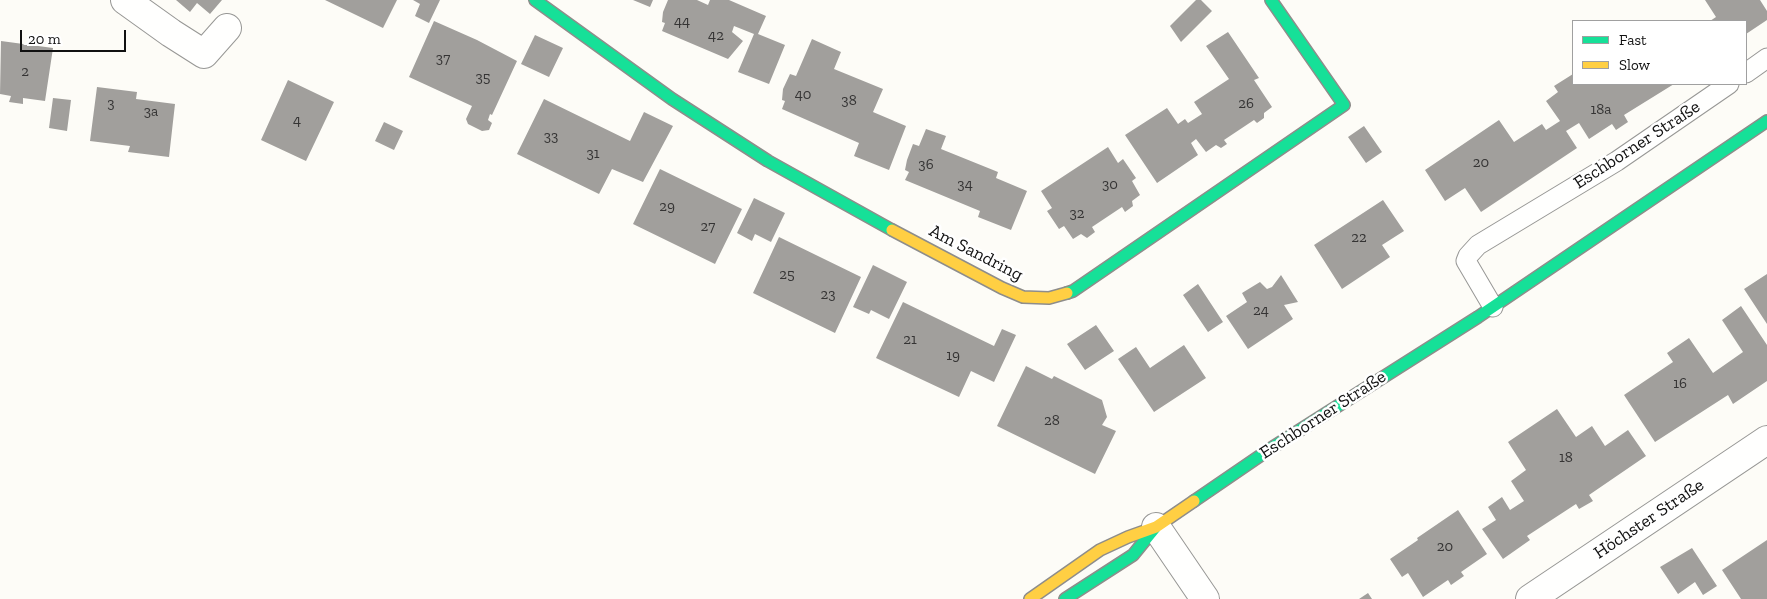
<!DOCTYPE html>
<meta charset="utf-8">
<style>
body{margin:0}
#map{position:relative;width:1767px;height:599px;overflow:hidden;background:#fdfcf7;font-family:"Zilla Slab",serif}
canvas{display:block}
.legend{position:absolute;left:1572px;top:20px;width:175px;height:65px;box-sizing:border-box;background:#fff;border:1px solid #a0a0a0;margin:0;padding:6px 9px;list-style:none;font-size:15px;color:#111}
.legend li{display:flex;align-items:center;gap:10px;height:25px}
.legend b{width:25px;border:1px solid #a0a0a0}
.scale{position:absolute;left:20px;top:30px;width:106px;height:22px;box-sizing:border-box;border:2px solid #111;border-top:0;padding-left:6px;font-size:15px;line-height:18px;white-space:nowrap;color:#111;-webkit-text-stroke:4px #fff;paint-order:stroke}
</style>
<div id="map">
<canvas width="1767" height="599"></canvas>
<ul class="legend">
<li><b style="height:6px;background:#16e098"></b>Fast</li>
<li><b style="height:6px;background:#ffcf43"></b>Slow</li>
</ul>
<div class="scale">20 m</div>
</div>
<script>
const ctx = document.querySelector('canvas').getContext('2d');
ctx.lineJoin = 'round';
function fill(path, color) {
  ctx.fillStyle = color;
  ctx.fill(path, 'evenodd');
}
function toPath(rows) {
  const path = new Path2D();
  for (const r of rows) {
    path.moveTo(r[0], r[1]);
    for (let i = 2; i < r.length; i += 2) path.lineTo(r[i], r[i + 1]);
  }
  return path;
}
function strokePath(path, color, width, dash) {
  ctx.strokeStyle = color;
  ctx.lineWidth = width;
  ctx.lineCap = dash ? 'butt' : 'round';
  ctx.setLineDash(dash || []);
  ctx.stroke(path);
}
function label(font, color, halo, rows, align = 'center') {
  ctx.font = font + ' "Zilla Slab",serif';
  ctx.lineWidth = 5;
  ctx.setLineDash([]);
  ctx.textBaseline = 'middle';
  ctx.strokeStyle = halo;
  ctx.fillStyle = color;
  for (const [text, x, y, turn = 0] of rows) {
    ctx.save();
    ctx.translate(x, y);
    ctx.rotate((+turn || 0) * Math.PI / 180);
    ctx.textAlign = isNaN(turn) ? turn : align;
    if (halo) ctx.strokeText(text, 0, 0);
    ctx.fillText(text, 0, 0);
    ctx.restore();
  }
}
const building = toPath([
 [176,0,222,0,210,14,197,3,190,12],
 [325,0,397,0,383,28],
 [413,0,440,0,429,23,415,16,420,4],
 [633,0,653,0,650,7],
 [668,0,697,0,708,5,710,0,729,0,766,16,758,34,785,45,769,84,738,72,754,34,734,26,732,32,743,41,728,59,662,31,665,23,662,22,663,12],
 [1196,0,1201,0,1212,11,1181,42,1170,26],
 [1705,0,1760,0,1767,11,1767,20,1746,34,1746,21,1710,21,1716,17],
 [434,21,477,40,517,61,492,115,490,114,488,120,492,123,489,130,482,131,468,124,466,119,472,106,409,77],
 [1228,32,1259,78,1254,80,1272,107,1264,113,1264,118,1257,123,1254,120,1224,140,1227,144,1221,148,1216,145,1206,152,1196,139,1191,143,1198,155,1157,183,1125,135,1167,108,1178,124,1185,119,1188,123,1202,114,1194,102,1229,79,1206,46],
 [535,35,563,48,549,77,521,64],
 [812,39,841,52,834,69,883,89,873,112,906,126,889,170,854,156,859,143,782,109,785,101,782,100,783,89,790,74,796,76],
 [1,41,53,48,45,101,23,98,23,104,9,102,11,96,0,94],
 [1573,74,1573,84,1674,84,1624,115,1628,122,1616,130,1612,124,1589,139,1579,123,1566,131,1577,148,1481,212,1465,188,1445,201,1425,170,1499,120,1514,142,1542,124,1546,130,1560,121,1546,101,1558,92,1554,86],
 [288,80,334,102,306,161,261,140],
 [97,87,137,92,136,99,175,104,169,157,128,152,130,146,90,141],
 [53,98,71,100,67,131,49,128],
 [544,99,630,141,644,112,673,126,643,182,612,169,599,194,517,154],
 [384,122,403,131,394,150,375,141],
 [1364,126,1382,152,1366,163,1348,137],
 [926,129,946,136,941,149,998,172,996,178,1027,191,1011,230,978,217,980,211,905,180,909,172,905,170,907,160,913,144,919,146],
 [1108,147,1118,163,1123,159,1136,178,1132,181,1140,195,1132,201,1133,206,1125,212,1122,207,1092,227,1095,232,1087,238,1081,234,1073,239,1064,226,1059,229,1047,211,1052,208,1041,191],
 [660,169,742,209,715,264,633,224],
 [754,198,785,213,771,242,755,234,752,241,737,233],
 [1383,200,1404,231,1382,245,1390,257,1342,289,1314,245],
 [779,237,861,277,835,333,753,293],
 [873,265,907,282,889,319,871,310,869,314,853,307],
 [1767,274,1767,324,1744,289],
 [1281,275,1298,302,1284,305,1293,319,1248,349,1226,316,1247,302,1242,293,1260,282,1267,289,1272,287],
 [1198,284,1223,322,1208,332,1183,295],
 [903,302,994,346,1002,329,1016,335,994,382,971,371,959,397,876,358],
 [1741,306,1767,345,1767,381,1733,404,1728,395,1655,442,1624,395,1673,362,1667,353,1689,338,1713,373,1743,352,1722,320],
 [1096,325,1114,351,1085,370,1067,344],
 [1184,345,1206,378,1154,412,1118,359,1136,347,1150,368],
 [1026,366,1052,379,1054,376,1102,400,1107,417,1102,425,1116,431,1095,474,997,426],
 [1557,409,1576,437,1592,426,1605,446,1628,430,1646,456,1589,495,1593,501,1579,509,1576,504,1527,536,1530,540,1503,559,1482,529,1496,520,1488,507,1502,497,1510,510,1524,501,1511,481,1526,470,1508,442],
 [1458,510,1487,554,1461,572,1464,576,1451,585,1448,580,1423,597,1408,573,1402,577,1390,559,1418,540,1417,538],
 [1767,540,1767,599,1741,599,1722,570],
 [1692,548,1717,586,1703,595,1695,582,1678,594,1660,567],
 [1368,593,1372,599,1359,599]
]);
const lane = toPath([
 [1746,73,1767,58],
 [1493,307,1466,261,1468,256,1478,245,1617,161,1729,84]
]);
const street = toPath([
 [125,0,171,33,204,54,227,28],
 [1156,527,1205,599],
 [1530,599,1767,440]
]);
const fast = toPath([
 [535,0,672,99,768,161,892,230],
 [1067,293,1073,291,1344,105,1271,0],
 [1194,501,1270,449,1478,317,1767,121],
 [1065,599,1133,555,1155,528]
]);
const slow = toPath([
 [892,230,1002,288,1023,297,1049,298,1067,293],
 [1030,599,1100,550,1128,537,1156,527,1194,501]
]);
const numberNames = [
 ["44",682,22],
 ["42",716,36],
 ["37",443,59],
 ["2",25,72],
 ["35",483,78],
 ["40",803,95],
 ["38",849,101],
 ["3",111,104],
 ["26",1246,104],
 ["18a",1601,110],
 ["3a",151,112],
 ["4",297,121],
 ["33",551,137],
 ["31",593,154],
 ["20",1481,163],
 ["36",926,165],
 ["34",965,185],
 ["30",1110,185],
 ["29",667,207],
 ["32",1077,214],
 ["27",708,227],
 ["22",1359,238],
 ["25",787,275],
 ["23",828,295],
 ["24",1261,311],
 ["21",910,340],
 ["19",953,356],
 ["16",1680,384],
 ["28",1052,421],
 ["18",1566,458],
 ["20",1445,547]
];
const streetNames = [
 ["Eschborner Straße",1637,145,-33],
 ["Am Sandring",976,253,27],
 ["Eschborner Straße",1323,415,-33],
 ["Höchster Straße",1649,519,-34]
];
fill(building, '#a19f9c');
strokePath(lane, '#979795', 21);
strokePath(street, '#979795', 30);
strokePath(fast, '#8e8d8b', 14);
strokePath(slow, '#8e8d8b', 14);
strokePath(lane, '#fffffe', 19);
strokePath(street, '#fffffe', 28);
strokePath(fast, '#16e098', 11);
strokePath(slow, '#ffcf43', 11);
label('15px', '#353434', null, numberNames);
label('18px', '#111', '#fff', streetNames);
</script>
